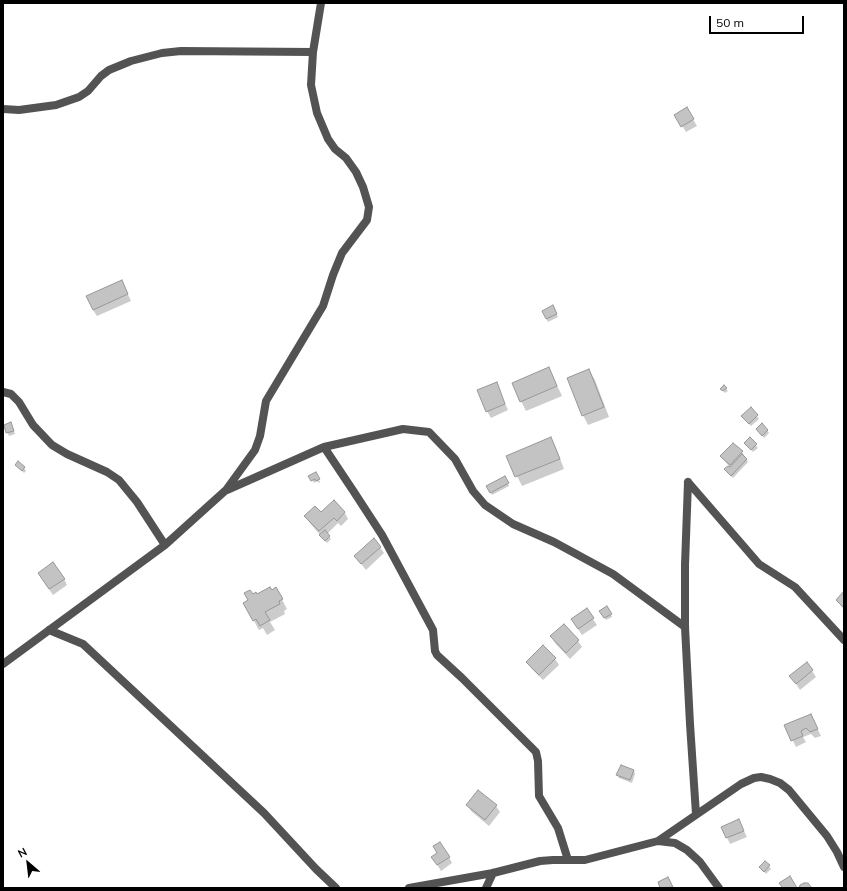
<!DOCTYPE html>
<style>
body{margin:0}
#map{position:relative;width:847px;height:891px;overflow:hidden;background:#fff;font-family:Mulish,sans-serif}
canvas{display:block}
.frame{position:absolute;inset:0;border:4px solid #000;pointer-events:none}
.north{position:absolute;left:8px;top:843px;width:40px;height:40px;-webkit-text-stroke:3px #fff;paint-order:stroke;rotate:332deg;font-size:11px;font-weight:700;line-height:16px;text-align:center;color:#000}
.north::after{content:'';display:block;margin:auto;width:14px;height:18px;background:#000;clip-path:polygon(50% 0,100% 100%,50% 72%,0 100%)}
.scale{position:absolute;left:709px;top:16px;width:95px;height:18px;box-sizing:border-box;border:2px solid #000;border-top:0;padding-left:5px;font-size:12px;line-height:14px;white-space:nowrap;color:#000;-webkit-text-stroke:3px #fff;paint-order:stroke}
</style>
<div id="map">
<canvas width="847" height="891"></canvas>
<div class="frame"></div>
<div class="north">N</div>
<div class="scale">50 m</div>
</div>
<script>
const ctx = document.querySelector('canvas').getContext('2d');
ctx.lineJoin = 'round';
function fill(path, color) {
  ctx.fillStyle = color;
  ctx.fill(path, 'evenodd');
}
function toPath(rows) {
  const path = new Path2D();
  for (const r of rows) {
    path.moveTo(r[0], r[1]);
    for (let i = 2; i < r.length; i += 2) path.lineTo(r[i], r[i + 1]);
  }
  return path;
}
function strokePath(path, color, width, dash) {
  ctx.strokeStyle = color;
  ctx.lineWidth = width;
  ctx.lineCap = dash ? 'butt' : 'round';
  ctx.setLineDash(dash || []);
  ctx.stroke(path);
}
const shadow = toPath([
 [687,109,697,126,686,132,676,115],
 [125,288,131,301,97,316,93,310],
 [553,306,558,317,548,322,543,311],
 [549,368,562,396,526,411,521,401],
 [589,370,595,380,609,417,588,425,583,415],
 [496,383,508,410,491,418,487,411],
 [722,389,726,389,728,391,725,393],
 [751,409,759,419,751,426,744,419],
 [11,424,15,434,9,436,5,425],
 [767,430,769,433,764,438,759,432],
 [551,438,556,448,564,469,522,486,507,456],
 [750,439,758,448,753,452,745,443],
 [742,452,748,462,733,478,725,470,729,466,721,457],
 [16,465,24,468,26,471,24,473],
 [315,473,320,482,319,483,317,481,314,483,310,476],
 [505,478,509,486,492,495,488,487],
 [334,502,345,513,348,519,341,526,338,523,327,534,331,539,327,543,309,522,305,516,321,514],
 [380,547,384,553,366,570,355,556],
 [42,579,64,579,67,585,53,595],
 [276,588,287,609,284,611,285,614,270,622,275,630,267,635,263,628,259,630,244,603,249,600,253,595,257,596],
 [844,593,844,610,837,600],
 [607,607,612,617,606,620,600,611],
 [587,610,597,625,582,635,576,626],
 [564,625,578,641,582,647,570,659,555,643,552,637],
 [555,659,559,665,543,680,531,668,527,662],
 [807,663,816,677,800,690,791,676],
 [814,721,821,736,815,738,811,734,803,737,806,742,796,747,786,726],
 [621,766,634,771,635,774,632,783,619,778,617,775],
 [478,792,496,806,500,812,489,826,471,811,467,805],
 [739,821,747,837,730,844,722,827],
 [438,853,449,857,452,863,441,871,436,863],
 [769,866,771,869,766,874,760,867]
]);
const building = toPath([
 [687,107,694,119,681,127,674,115,687,107],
 [122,280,128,294,93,310,86,296,122,280],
 [553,305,557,314,546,319,542,311,553,305],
 [549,367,557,386,520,402,512,383,549,367],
 [589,369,604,407,582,416,567,378,589,369],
 [497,382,505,404,486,412,477,390,497,382],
 [724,385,727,388,723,391,720,389,724,385],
 [751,407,758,415,749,424,741,416,751,407],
 [11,422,14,431,6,433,4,425,11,422],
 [762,423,768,430,762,436,756,429,762,423],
 [551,437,560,459,515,477,506,456,551,437],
 [750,437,757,444,751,450,744,443,750,437],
 [733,443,743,451,730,465,720,456,733,443],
 [742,454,747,459,731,476,724,469,728,466,730,467,742,454],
 [18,461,25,467,22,471,15,465,18,461],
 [316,472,320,479,316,481,315,479,311,481,308,476,316,472],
 [505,476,509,483,490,493,486,486,505,476],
 [334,500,345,512,337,521,334,518,319,531,304,516,315,506,321,512,334,500],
 [325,530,330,536,325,541,319,535,325,530],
 [374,538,381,547,361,564,354,556,374,538],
 [53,562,65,579,49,589,38,573,53,562],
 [270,587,272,590,276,587,283,599,279,601,280,604,265,612,270,620,260,626,256,619,253,621,243,603,248,600,244,593,250,590,253,594,256,592,257,594,270,587],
 [844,591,844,606,843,607,836,600,844,591],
 [607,606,612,614,604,618,599,611,607,606],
 [587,608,594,618,578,629,571,619,587,608],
 [564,624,579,640,566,653,550,636,564,624],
 [543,645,556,658,539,675,526,662,543,645],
 [807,662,813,670,796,684,789,676,807,662],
 [811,714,818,729,810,732,806,728,801,731,803,736,791,741,784,725,811,714],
 [621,765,634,770,630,780,616,775,621,765],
 [478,790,497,805,485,820,466,805,478,790],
 [739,819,744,831,726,838,721,827,739,819],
 [440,842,450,857,437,865,431,857,437,853,433,846,440,842],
 [765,861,770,865,764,872,759,867,765,861],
 [790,876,797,888,783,888,779,883,790,876],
 [668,877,673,887,660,888,658,882,668,877],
 [804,883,808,883,812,888,799,888,800,885,804,883]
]);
const minor = toPath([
 [3,109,19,110,56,105,79,97,88,91,101,76,109,70,131,61,162,53,181,51,313,52],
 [3,392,11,394,19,402,33,425,52,445,67,454,107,472,119,480,137,502,165,545],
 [324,447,354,492,382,535,433,630,435,651,437,655,462,678,536,752,538,761,539,796,558,828,568,860],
 [688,482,685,565,685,627,690,724,696,814],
 [688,482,759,564,795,587,844,640],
 [227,490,324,447,403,429,429,432,455,459,473,491,485,505,513,524,554,542,613,574,685,627],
 [49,630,83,644,264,813,316,869,336,888],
 [3,664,165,545,226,490,255,450,260,436,266,401,323,306,333,275,342,253,367,220,369,207,363,187,356,172,346,158,335,149,328,139,317,113,311,85,313,52,321,3],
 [658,841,741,784,754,778,761,777,770,779,780,783,789,790,827,836,837,852,844,867],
 [409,888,493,873,540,861,553,860,585,860,658,841,675,843,687,850,700,862,719,888],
 [486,888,493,873]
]);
fill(shadow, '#0003');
fill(building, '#c3c3c3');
strokePath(building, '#979797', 1);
strokePath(minor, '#535353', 8);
</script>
